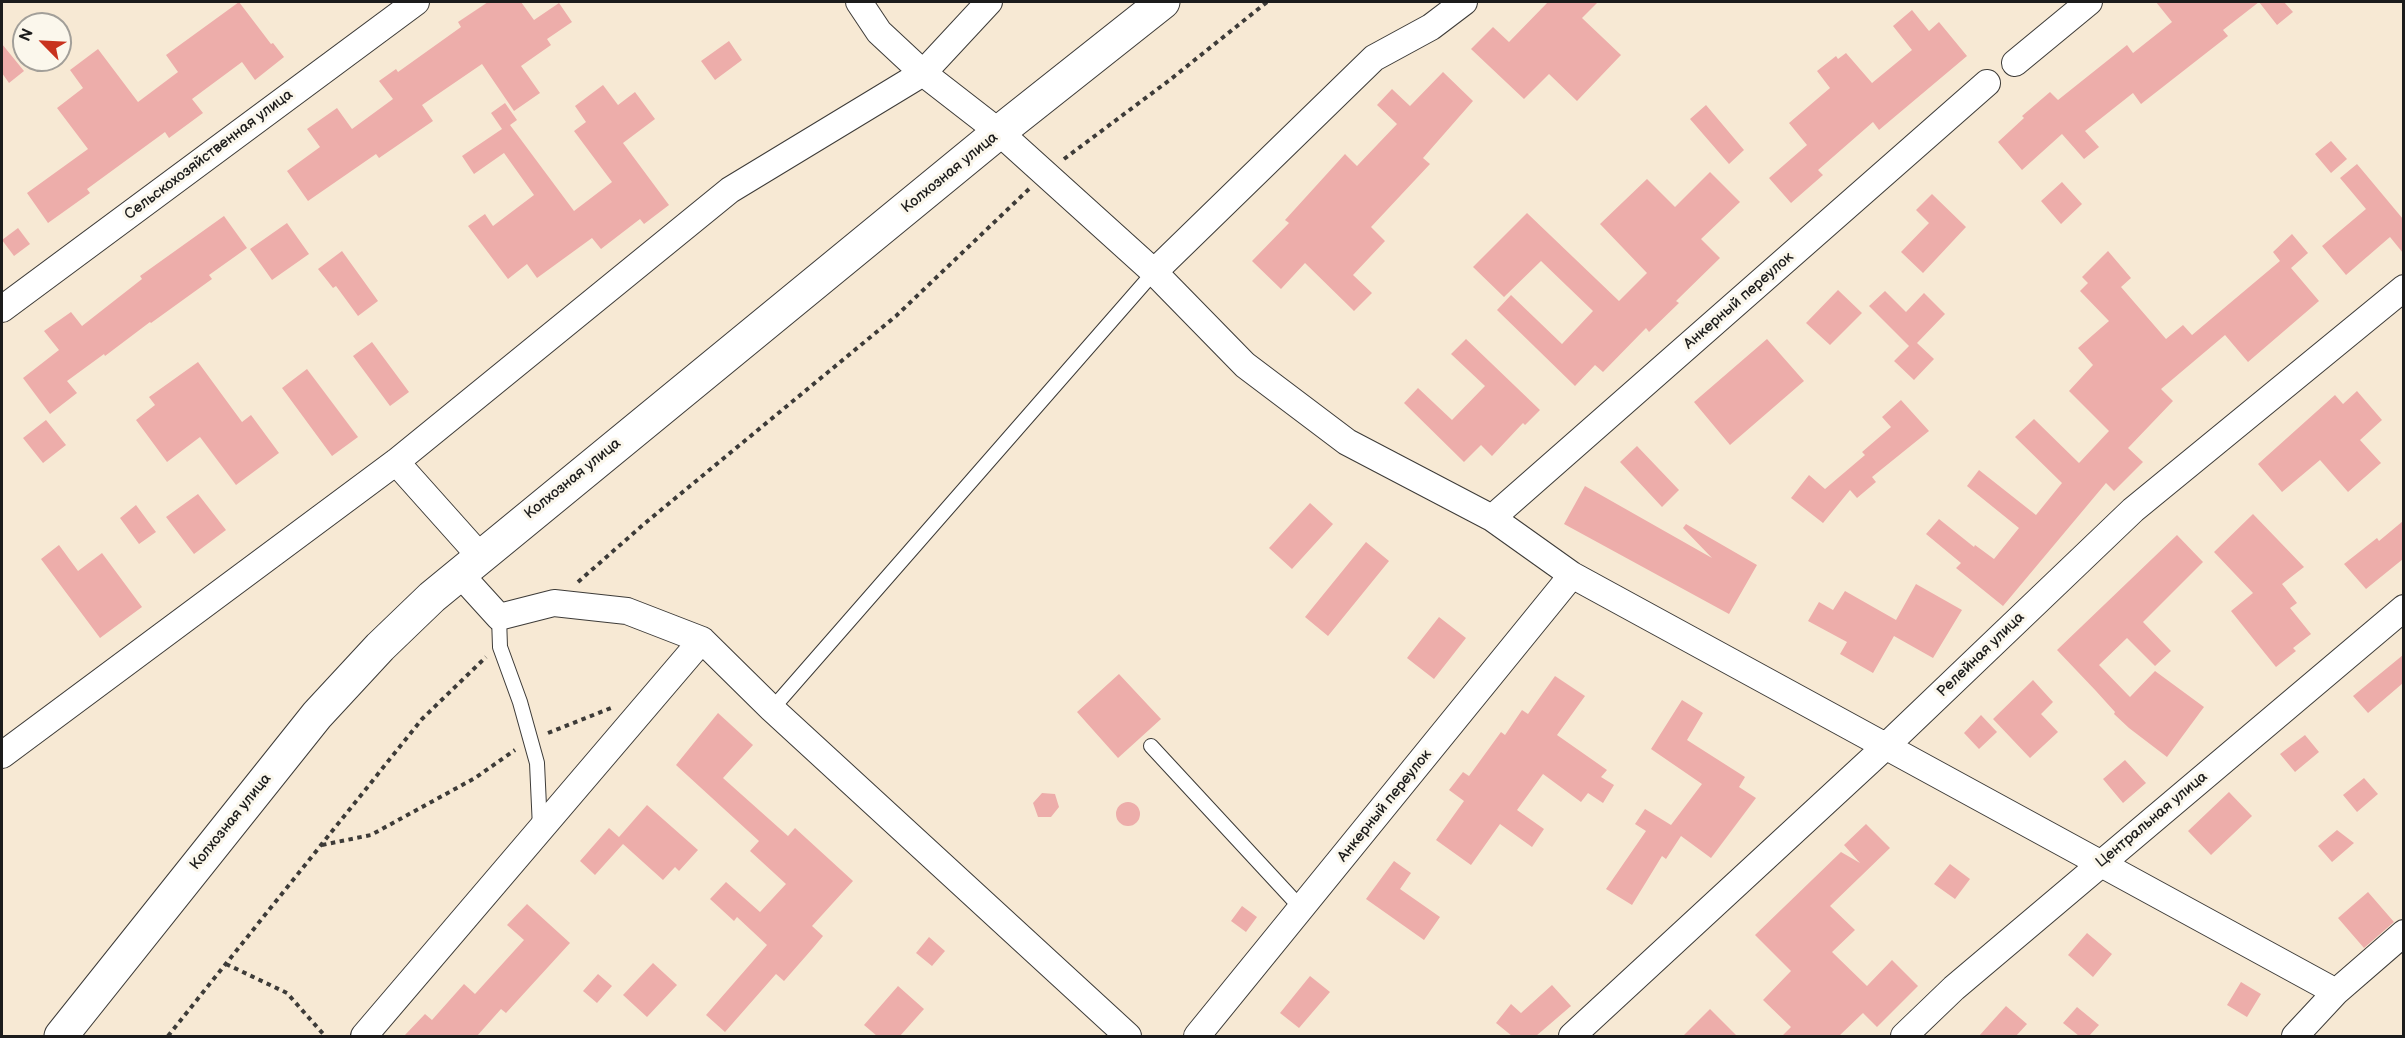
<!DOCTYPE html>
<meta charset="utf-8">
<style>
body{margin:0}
#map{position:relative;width:2405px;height:1038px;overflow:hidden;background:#f7e9d4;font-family:"Balsamiq Sans",sans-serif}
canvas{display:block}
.frame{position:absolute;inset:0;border:3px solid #1c1c1c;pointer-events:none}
.north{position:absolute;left:12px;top:12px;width:60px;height:60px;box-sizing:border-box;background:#fbf7ec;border:2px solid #a29f99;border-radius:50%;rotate:294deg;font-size:16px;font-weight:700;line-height:24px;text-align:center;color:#1c1c1c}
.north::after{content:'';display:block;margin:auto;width:21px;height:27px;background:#c8321e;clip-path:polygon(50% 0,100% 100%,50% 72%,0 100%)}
</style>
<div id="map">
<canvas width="2405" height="1038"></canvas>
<div class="frame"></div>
<div class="north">N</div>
</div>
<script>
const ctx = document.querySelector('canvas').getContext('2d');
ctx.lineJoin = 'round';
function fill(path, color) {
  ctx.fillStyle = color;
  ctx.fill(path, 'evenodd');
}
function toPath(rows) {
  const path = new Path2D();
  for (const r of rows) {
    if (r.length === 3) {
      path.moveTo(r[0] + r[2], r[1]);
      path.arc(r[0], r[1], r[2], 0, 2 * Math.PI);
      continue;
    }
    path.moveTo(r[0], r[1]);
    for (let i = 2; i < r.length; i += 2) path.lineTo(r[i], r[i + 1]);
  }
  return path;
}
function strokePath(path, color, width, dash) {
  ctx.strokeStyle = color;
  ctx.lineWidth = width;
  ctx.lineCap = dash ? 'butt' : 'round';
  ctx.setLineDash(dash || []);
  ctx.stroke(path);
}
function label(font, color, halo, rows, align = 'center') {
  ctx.font = font + ' "Balsamiq Sans",sans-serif';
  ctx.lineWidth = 6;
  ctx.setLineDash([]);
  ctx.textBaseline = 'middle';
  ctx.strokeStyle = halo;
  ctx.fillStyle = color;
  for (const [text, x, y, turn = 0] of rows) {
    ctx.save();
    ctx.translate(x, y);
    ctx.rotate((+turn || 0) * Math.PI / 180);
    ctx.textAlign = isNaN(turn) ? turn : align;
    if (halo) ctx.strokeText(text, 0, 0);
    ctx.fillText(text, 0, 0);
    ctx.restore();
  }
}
const building = toPath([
 [239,2,271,44,273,43,284,57,255,80,242,62,192,99,203,113,169,138,165,132,87,189,90,193,48,223,27,193,88,149,57,108,83,88,70,70,98,49,138,102,178,72,166,55],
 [488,2,521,2,534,20,559,3,572,22,547,39,551,45,521,66,540,93,514,111,482,64,422,105,433,121,379,158,376,154,308,201,287,171,320,147,307,129,337,108,352,129,393,99,379,81,396,69,398,72,461,27,458,22],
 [1548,2,1598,2,1582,18,1621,55,1577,101,1549,74,1524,99,1471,49,1493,27,1509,42],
 [2156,2,2284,2,2293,12,2277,25,2259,2,2223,30,2228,36,2141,104,2133,93,2085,131,2099,147,2084,159,2062,134,2022,170,1998,142,2024,118,2022,116,2050,92,2058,100,2127,45,2133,53,2172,22],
 [1912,10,1929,31,1939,22,1967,56,1879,130,1873,122,1818,170,1823,175,1791,203,1769,178,1807,145,1789,123,1830,88,1817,71,1836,56,1838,59,1846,53,1872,83,1912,50,1893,26],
 [729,41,742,60,715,80,701,61],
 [2,44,24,71,9,83,2,73],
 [1443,72,1473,101,1423,158,1430,164,1371,227,1385,241,1353,275,1372,293,1354,311,1305,263,1281,289,1252,261,1289,223,1285,220,1345,154,1357,166,1397,124,1377,105,1392,89,1410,106],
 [603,85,618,105,635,92,655,119,623,143,669,205,644,224,640,219,601,249,592,238,537,278,527,264,508,279,468,226,485,214,493,226,534,195,504,153,474,174,462,156,502,129,491,113,505,103,517,120,510,125,574,211,612,182,574,131,586,122,575,106],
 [1706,105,1744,150,1729,164,1690,119],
 [2331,141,2347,159,2331,173,2315,154],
 [2357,164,2403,219,2403,253,2390,237,2346,275,2322,246,2366,209,2340,178],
 [1710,172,1740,202,1701,239,1720,258,1676,301,1679,303,1649,332,1646,328,1603,372,1595,365,1575,386,1497,310,1511,295,1562,344,1593,311,1541,261,1504,297,1473,267,1527,213,1619,301,1647,273,1600,224,1647,179,1675,207],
 [2062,182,2082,204,2061,224,2041,201],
 [1932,194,1966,227,1923,273,1901,252,1929,223,1916,210],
 [224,216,247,248,209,275,212,279,151,323,150,322,105,356,104,354,67,381,77,393,50,414,23,378,59,350,44,331,71,312,82,326,142,279,140,276],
 [287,223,309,254,272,280,250,249],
 [18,228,30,244,14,256,2,240],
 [2292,234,2308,253,2291,268,2319,301,2248,362,2225,335,2161,389,2173,401,2128,448,2143,462,2114,491,2106,483,2003,606,1956,568,1961,563,1926,534,1939,519,1974,547,1975,545,1994,559,2019,528,1967,486,1979,470,2036,515,2062,483,2015,437,2034,419,2079,463,2109,431,2069,391,2093,365,2078,348,2109,321,2080,291,2088,283,2082,277,2108,251,2131,278,2121,287,2166,339,2183,325,2192,335,2280,261,2273,252],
 [342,251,378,301,358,316,336,286,333,288,318,269],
 [1838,290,1862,313,1830,345,1806,323],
 [1885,291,1906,312,1924,293,1945,314,1917,343,1934,359,1914,380,1894,361,1909,346,1869,306],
 [1466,339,1540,410,1525,425,1523,423,1492,456,1481,445,1464,462,1404,403,1418,388,1452,420,1485,386,1451,354],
 [1767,339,1804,381,1730,445,1694,402],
 [372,342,409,392,390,406,353,356],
 [198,362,242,422,251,415,279,453,236,485,200,437,167,462,136,420,155,405,149,397],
 [307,369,358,437,332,456,282,388],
 [2357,391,2382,420,2360,440,2381,463,2348,492,2320,460,2282,492,2258,464,2335,395,2343,404],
 [1901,400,1929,431,1872,477,1876,482,1857,498,1850,490,1823,523,1791,498,1809,475,1825,489,1865,455,1862,452,1891,427,1882,417],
 [46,420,66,445,43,463,23,438],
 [1637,446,1679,490,1662,507,1620,462],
 [1585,486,1712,558,1683,528,1686,524,1757,565,1729,614,1564,524],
 [198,494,226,530,194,554,166,517],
 [1310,503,1333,524,1292,569,1269,548],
 [136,505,156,532,139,544,120,518],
 [2253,514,2304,567,2282,584,2297,603,2290,608,2311,634,2293,648,2296,651,2276,667,2231,611,2253,593,2214,552],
 [2403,521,2403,559,2366,589,2344,564,2377,538,2379,541],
 [2177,535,2203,562,2143,622,2171,651,2155,666,2127,638,2099,665,2130,697,2155,671,2204,707,2167,757,2129,728,2114,714,2115,712,2096,691,2057,650],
 [1366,542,1389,561,1328,636,1305,617],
 [59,545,78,571,102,553,142,607,100,638,41,559],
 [1916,584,1962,610,1933,658,1894,636,1873,673,1840,654,1847,642,1808,621,1819,602,1833,610,1845,591,1896,620],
 [1439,617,1466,638,1434,679,1407,658],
 [2403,655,2403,683,2368,713,2353,696],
 [1119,674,1161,719,1118,758,1077,712],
 [1555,676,1585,696,1557,735,1607,770,1601,777,1614,785,1603,803,1588,793,1581,802,1543,774,1517,810,1544,829,1532,847,1500,824,1471,865,1436,840,1464,801,1449,790,1463,772,1469,776,1501,732,1505,735,1522,710,1528,714],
 [2033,680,2053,702,2041,714,2058,732,2030,758,1993,719],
 [1682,700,1703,713,1687,740,1745,777,1739,787,1756,798,1711,858,1681,836,1666,859,1662,856,1632,905,1606,889,1646,831,1635,824,1645,809,1671,825,1702,784,1651,749],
 [718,713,753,745,723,778,788,836,795,828,853,881,812,926,823,936,813,948,784,981,776,974,725,1032,706,1015,767,945,737,917,734,921,710,899,726,882,760,912,786,884,750,851,759,841,676,765],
 [1981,715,1997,732,1979,749,1964,733],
 [2305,735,2319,752,2295,772,2280,754],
 [2125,760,2146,783,2123,803,2103,779],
 [2364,778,2378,794,2357,812,2343,795],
 [2229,792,2252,816,2211,855,2188,831],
 [1042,793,1055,794,1059,807,1051,817,1038,817,1033,803],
 [1128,814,12],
 [647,805,698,850,679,871,675,867,663,880,623,844,595,875,580,861,609,828,619,837],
 [1866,824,1890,848,1830,906,1855,930,1832,952,1867,986,1892,960,1918,986,1877,1027,1863,1013,1839,1036,1782,1036,1791,1027,1763,1000,1791,971,1755,935,1841,852,1860,863,1844,845],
 [2337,830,2354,843,2332,862,2318,846],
 [1394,861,1411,873,1400,889,1440,917,1424,940,1366,899],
 [1950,864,1970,879,1955,899,1934,884],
 [2368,892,2394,922,2364,948,2338,918],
 [527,904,570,943,506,1013,501,1009,477,1036,404,1036,425,1014,432,1020,464,984,475,994,524,940,507,925],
 [1242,906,1257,917,1246,932,1231,921],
 [2087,933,2112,954,2093,977,2068,955],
 [929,937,945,951,932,966,916,953],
 [653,963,677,985,647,1017,623,995],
 [598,974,612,986,597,1003,583,991],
 [1310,976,1330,992,1299,1028,1280,1013],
 [2241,982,2261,994,2247,1017,2227,1005],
 [1552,985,1571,1006,1536,1036,1512,1036,1496,1023,1511,1004,1521,1013],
 [898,986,924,1009,900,1036,877,1036,864,1025],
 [2006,1006,2027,1024,2016,1036,1979,1036],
 [2077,1007,2099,1025,2089,1036,2079,1036,2063,1023],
 [1710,1009,1737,1036,1683,1036]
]);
const path = toPath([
 [1064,159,1171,79,1267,2],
 [578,582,644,524,896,316,1029,189],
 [548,733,611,708],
 [322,845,371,835,475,778,515,750],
 [226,964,287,993,325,1036],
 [168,1036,422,719,486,657]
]);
const service = toPath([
 [499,617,500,647,520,702,537,763,540,828],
 [772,709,1154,272],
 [1151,746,1301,908]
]);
const minor = toPath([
 [859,2,879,32,923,73,999,132,1154,272,1245,365,1347,442,1492,518,1572,575,2336,992],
 [2015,63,2089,2],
 [1154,272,1374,58,1431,27,1464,2],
 [2,309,416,2],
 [396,462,480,556],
 [1492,518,1987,83],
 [459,573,499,617,554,603,627,611,702,640],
 [2,755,396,462,730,190,923,73,989,2],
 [364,1036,702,640,772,709,1128,1036],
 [1197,1036,1572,575],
 [1572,1036,1885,747,2133,510,2404,288],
 [1904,1036,1954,988,2404,608],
 [2295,1036,2336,992,2404,933]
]);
const secondary = toPath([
 [61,1036,317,715,380,647,432,597,999,132,1163,2]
]);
const streetNames = [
 ["Сельскохозяйственная улица",209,155,-37],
 ["Колхозная улица",950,173,-39],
 ["Анкерный переулок",1739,301,-41],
 ["Колхозная улица",573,479,-39],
 ["Релейная улица",1981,655,-44],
 ["Анкерный переулок",1385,806,-51],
 ["Центральная улица",2152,820,-40],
 ["Колхозная улица",231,822,-51]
];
fill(building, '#edadaa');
strokePath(service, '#3d3b38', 16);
strokePath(minor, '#3d3b38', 28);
strokePath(secondary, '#3d3b38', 35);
strokePath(path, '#3d3b38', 4, [4.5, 4.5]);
strokePath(service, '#fff', 14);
strokePath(minor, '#fff', 26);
strokePath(secondary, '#fff', 33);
label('15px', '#1c1c1c', '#fbf7ec', streetNames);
</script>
